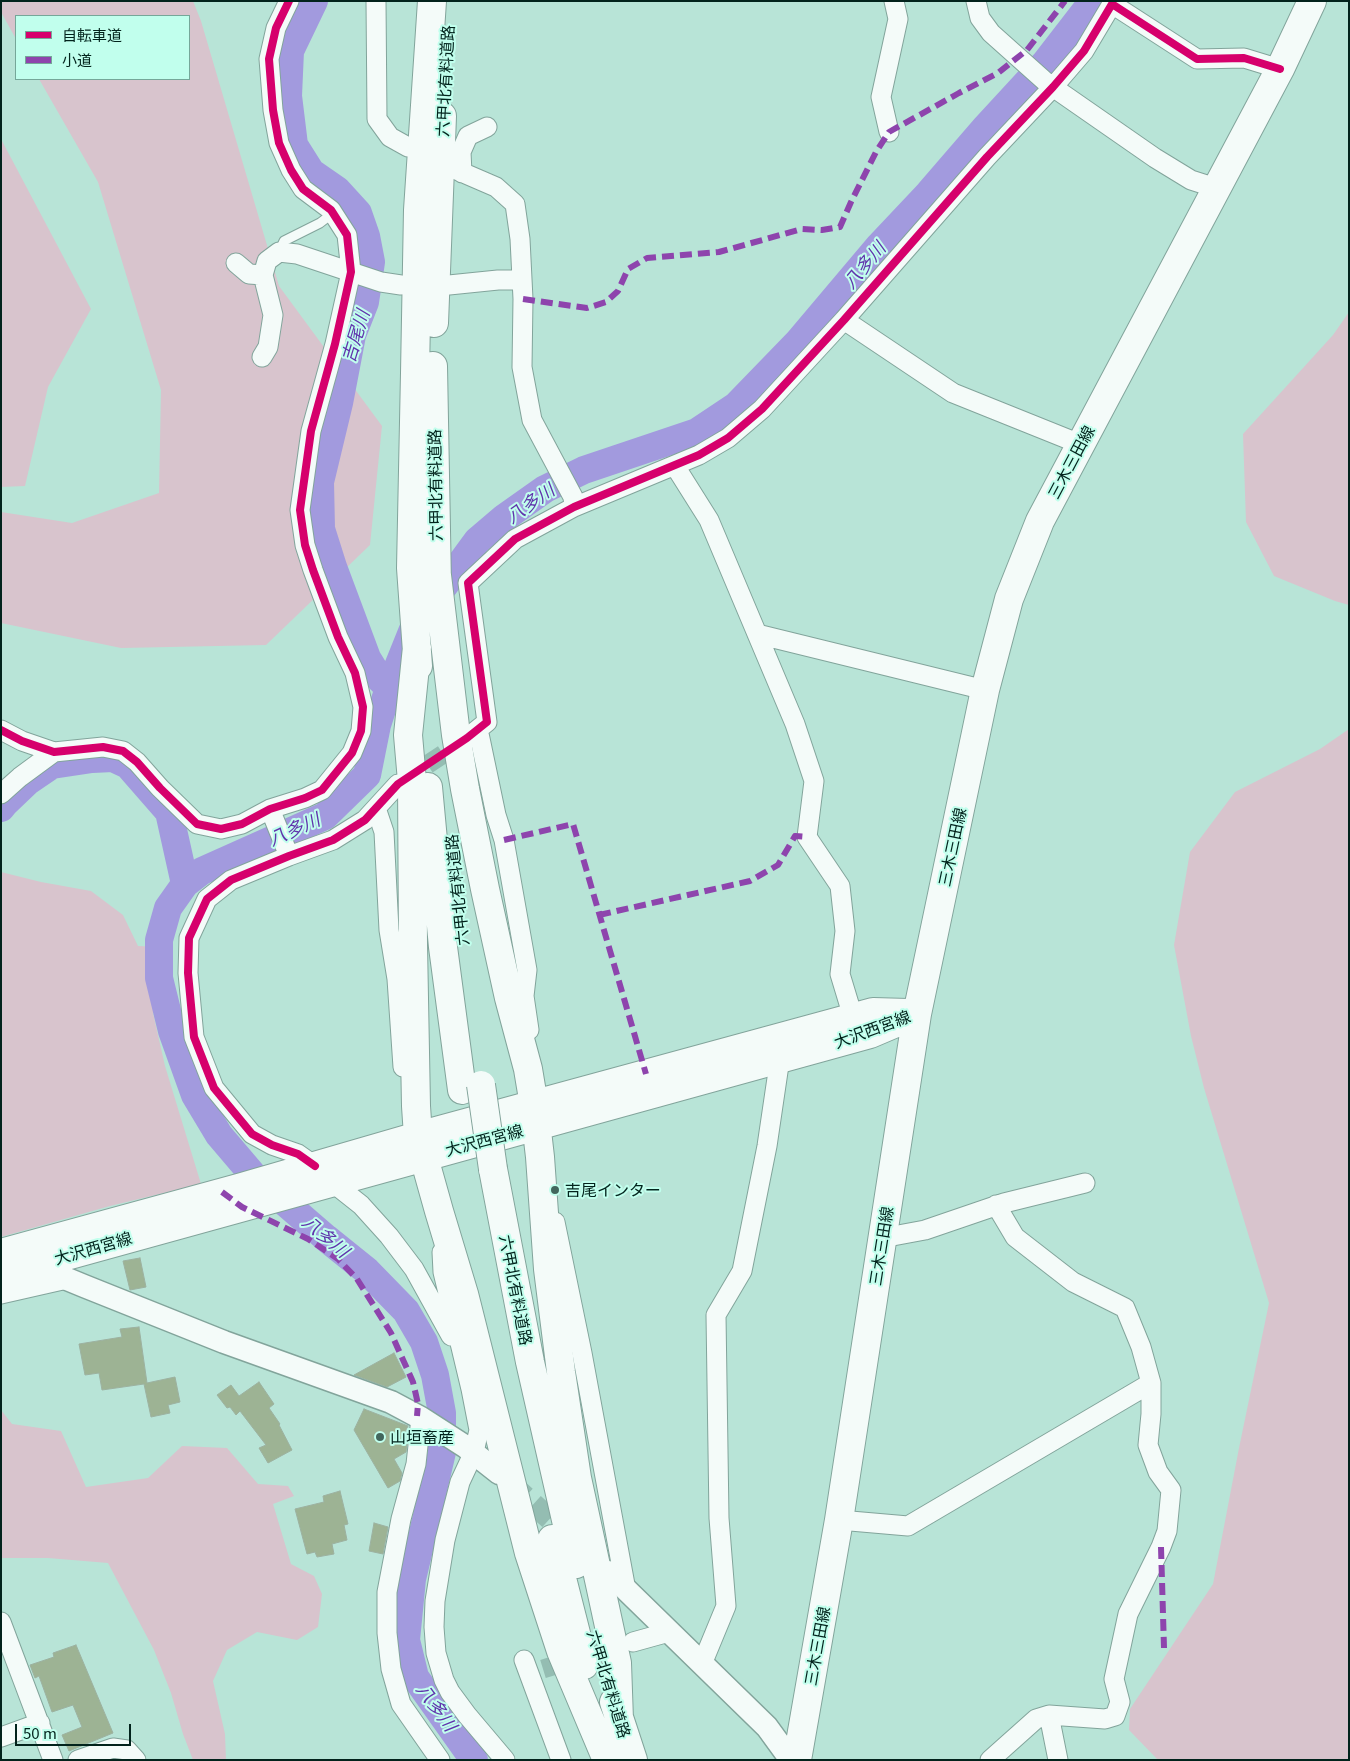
<!DOCTYPE html>
<meta charset="utf-8">
<style>
body{margin:0}
#map{position:relative;width:1350px;height:1761px;overflow:hidden;background:#b8e4d7;font-family:Georgia,"Noto Sans JP",serif}
canvas{display:block}
.frame{position:absolute;inset:0;border:2px solid #02231c;pointer-events:none}
.legend{position:absolute;left:15px;top:15px;width:175px;height:65px;box-sizing:border-box;background:#c1ffed;border:1px solid #75a799;margin:0;padding:6px 9px;list-style:none;font-size:15px;color:#02231c}
.legend li{display:flex;align-items:center;gap:10px;height:25px}
.legend b{width:25px;border:1px solid #75a799}
.scale{position:absolute;left:15px;top:1724px;width:116px;height:22px;box-sizing:border-box;border:2px solid #02231c;border-top:0;padding-left:6px;font-size:15px;line-height:18px;white-space:nowrap;color:#02231c;-webkit-text-stroke:4px #c1ffed;paint-order:stroke}
</style>
<div id="map">
<canvas width="1350" height="1761"></canvas>
<div class="frame"></div>
<ul class="legend">
<li><b style="height:6px;background:#d6006c"></b>自転車道</li>
<li><b style="height:6px;background:#8e44ad"></b>小道</li>
</ul>
<div class="scale">50 m</div>
</div>
<script>
const ctx = document.querySelector('canvas').getContext('2d');
ctx.lineJoin = 'round';
function fill(path, color) {
  ctx.fillStyle = color;
  ctx.fill(path, 'evenodd');
}
function toPath(rows) {
  const path = new Path2D();
  for (const r of rows) {
    path.moveTo(r[0], r[1]);
    for (let i = 2; i < r.length; i += 2) path.lineTo(r[i], r[i + 1]);
  }
  return path;
}
function strokePath(path, color, width, dash) {
  ctx.strokeStyle = color;
  ctx.lineWidth = width;
  ctx.lineCap = dash ? 'butt' : 'round';
  ctx.setLineDash(dash || []);
  ctx.stroke(path);
}
function label(font, color, halo, rows, align = 'center') {
  ctx.font = font + ' Georgia,"Noto Sans JP",serif';
  ctx.lineWidth = 4;
  ctx.setLineDash([]);
  ctx.textBaseline = 'middle';
  ctx.strokeStyle = halo;
  ctx.fillStyle = color;
  for (const [text, x, y, turn = 0] of rows) {
    ctx.save();
    ctx.translate(x, y);
    ctx.rotate((+turn || 0) * Math.PI / 180);
    ctx.textAlign = isNaN(turn) ? turn : align;
    if (halo) ctx.strokeText(text, 0, 0);
    ctx.fillText(text, 0, 0);
    ctx.restore();
  }
}
const green = toPath([
 [1,1,193,1,201,21,279,286,382,426,370,545,266,645,121,648,1,623,1,512,72,523,159,493,161,390,98,182,39,79,189,79,189,16,16,16,16,39,1,12],
 [1,139,91,309,48,387,25,486,1,487],
 [1349,312,1349,605,1335,601,1274,576,1246,522,1243,434,1333,335],
 [1349,729,1349,1760,1158,1760,1129,1730,1130,1709,1213,1584,1239,1448,1269,1303,1204,1088,1191,1036,1174,945,1190,852,1235,792,1320,749],
 [1,872,41,882,91,891,123,915,138,946,161,947,153,1013,165,1066,201,1184,110,1206,1,1237],
 [1,1410,12,1424,61,1431,86,1487,148,1478,182,1446,227,1448,258,1484,288,1486,294,1496,273,1504,291,1564,314,1576,322,1594,318,1627,297,1640,257,1632,227,1650,213,1681,225,1734,226,1760,193,1760,183,1734,171,1693,154,1650,108,1563,48,1558,1,1558]
]);
const river = toPath([
 [314,1,290,51,288,96,294,145,311,172,337,190,358,213,366,236,371,262,365,302,352,335,339,403,320,482,321,529,333,567,367,658,380,679,389,688],
 [1,808,5,803,27,782,52,765,92,759,113,758,128,765,169,812,185,884],
 [474,1760,415,1677,406,1640,412,1579,442,1452,442,1413,435,1375,424,1342,406,1311,367,1271,326,1238,253,1175,219,1135,195,1095,172,1031,159,978,159,940,168,908,185,884,202,871,325,816,367,775,377,725,387,694,414,627,477,541,504,518,545,489,584,470,697,432,736,406,798,342,879,246,929,193,986,127,1045,63,1093,1]
]);
const building = toPath([
 [140,1258,146,1287,130,1290,123,1261,140,1258],
 [139,1327,147,1383,175,1377,180,1402,168,1405,170,1413,151,1417,144,1384,102,1390,99,1373,85,1375,79,1344,122,1337,120,1329,139,1327],
 [394,1353,406,1377,387,1387,354,1375,394,1353],
 [259,1382,274,1404,269,1408,280,1424,279,1425,292,1450,268,1463,259,1448,266,1445,240,1411,236,1415,230,1407,227,1408,217,1395,231,1385,239,1396,259,1382],
 [364,1409,408,1426,404,1434,407,1443,406,1452,394,1459,402,1473,400,1481,388,1488,354,1430,364,1409],
 [340,1491,348,1524,344,1525,347,1540,332,1544,334,1554,317,1557,315,1552,307,1554,295,1509,324,1502,323,1496,340,1491],
 [374,1523,388,1527,383,1554,369,1551,374,1523],
 [76,1645,113,1733,69,1751,62,1735,82,1727,73,1705,52,1712,39,1676,35,1678,30,1665,54,1657,53,1653,76,1645]
]);
const minorTunnel = toPath([
 [404,780,466,739],
 [543,1669,625,1644]
]);
const tertiaryTunnel = toPath([
 [509,1482,574,1541]
]);
const service = toPath([
 [279,252,284,241,320,223,333,213]
]);
const minor = toPath([
 [376,1,377,119,390,137,408,147],
 [976,1,980,18,991,33,1047,83,1155,158,1191,180,1216,188],
 [889,132,881,97,898,19,894,1],
 [452,168,496,187,515,204,520,239,523,299,522,367,532,420,573,497,574,507],
 [462,173,461,152,468,136,487,127],
 [236,263,249,274,263,275],
 [449,285,498,280,522,280],
 [844,320,953,393,1080,444],
 [262,357,268,347,273,315,263,275,267,261,279,252,297,254,381,282,401,285],
 [675,466,709,520,795,724,814,781,807,837,840,886,845,931,840,974,853,1017],
 [757,634,985,690],
 [478,729,496,815,504,840,527,970,524,996,529,1030],
 [1,730,22,741,54,752,103,747,123,751,137,762,160,788,197,824,221,829,242,824,270,809,305,798,322,790,352,753,361,731,363,707,355,673,338,637,313,570,305,545,300,510,311,431,335,344,351,272,347,235,331,210,303,189,291,170,279,143,273,110,269,59,276,28,289,1],
 [467,738,487,722,468,583,515,539,574,507,699,455,728,438,762,409,844,320,987,157,1053,87,1084,51,1112,4,1197,59,1244,58,1280,69],
 [1,794,20,777,54,752],
 [376,808,384,832,389,930,397,979,403,1067],
 [270,809,289,856],
 [315,1166,298,1154,272,1145,252,1134,214,1088,194,1037,188,973,189,938,207,899,231,880,289,856,333,840,365,820,398,784],
 [332,1182,361,1205,389,1236,414,1269,451,1336],
 [555,1222,582,1353,626,1590],
 [882,1238,925,1230,1004,1203,1085,1183],
 [442,1252,443,1272,471,1389,479,1430,474,1452,460,1482,445,1540,435,1601,434,1627,436,1653,444,1680,450,1692,467,1715,505,1760],
 [1,1294,67,1279],
 [421,1418,416,1464,401,1519,387,1592,387,1633,391,1669,401,1704,440,1760],
 [839,1520,908,1526,1151,1383],
 [1,1622,53,1760],
 [633,1642,669,1632],
 [524,1660,561,1760],
 [702,1664,726,1606,719,1518,716,1315,742,1271,767,1146,780,1058],
 [1049,1715,1058,1760],
 [1,1737,40,1723],
 [78,1760,113,1748,127,1750,136,1760],
 [990,1760,1036,1719,1049,1715,1105,1719,1115,1716,1120,1702,1114,1679,1128,1614,1161,1547,1167,1531,1171,1490,1158,1472,1148,1445,1151,1414,1151,1383,1141,1347,1125,1308,1073,1282,1015,1237,996,1205]
]);
const tertiary = toPath([
 [43,1262,67,1279,84,1286,224,1342,391,1402,421,1418,466,1447,499,1473],
 [608,1572,767,1727,791,1760]
]);
const primary = toPath([
 [434,323,442,116],
 [433,366,437,585],
 [436,567,456,735,465,789,485,889,509,998,528,1069,534,1105,540,1157,548,1269,561,1372,577,1478,617,1663,619,1720],
 [417,647,408,735,412,781,413,944,416,1106,418,1136,439,1211,464,1294,529,1553,561,1651,607,1760],
 [418,666,411,568,415,373,418,210,432,1],
 [428,787,443,947,462,1090],
 [493,1169,530,1362,576,1564],
 [1,1253,242,1187,418,1136,873,1012,908,1013],
 [1,1274,870,1034,917,1014],
 [552,1539,584,1665],
 [614,1702,633,1760],
 [797,1760,839,1520,917,1014,985,690,1009,599,1040,521,1280,69,1312,1]
]);
const primaryBridge = toPath([
 [481,1085,493,1169]
]);
const quiet = toPath([
 [523,299,587,308,606,302,618,291,628,269,647,258,719,252,802,229,822,230,840,227,851,202,876,152,889,132,959,93,998,73,1027,50,1065,1],
 [504,840,573,824,646,1074],
 [599,915,750,881,778,865,795,836,807,837],
 [222,1192,242,1207,308,1239,338,1259,357,1279,391,1333,413,1382,418,1404,417,1416],
 [1161,1547,1164,1648]
]);
const cycleway = toPath([
 [1,730,22,741,54,752,103,747,123,751,137,762,160,788,197,824,221,829,242,824,270,809,305,798,322,790,352,753,361,731,363,707,355,673,338,637,313,570,305,545,300,510,311,431,335,344,351,272,347,235,331,210,303,189,291,170,279,143,273,110,269,59,276,28,289,1],
 [315,1166,298,1154,272,1145,252,1134,214,1088,194,1037,188,973,189,938,207,899,231,880,289,856,333,840,365,820,398,784,467,738,487,722,468,583,515,539,574,507,699,455,728,438,762,409,844,320,987,157,1053,87,1084,51,1112,4,1197,59,1244,58,1280,69]
]);
const markers = [
 [555,1190,5,"#42675d"],
 [380,1437,5,"#42675d"]
];
const streetNames = [
 ["六甲北有料道路",445,81,-87],
 ["三木三田線",1071,462,-62],
 ["六甲北有料道路",435,485,-91],
 ["三木三田線",952,847,-78],
 ["六甲北有料道路",457,890,-96],
 ["大沢西宮線",872,1029,-20],
 ["大沢西宮線",484,1140,-15],
 ["三木三田線",881,1246,-81],
 ["大沢西宮線",93,1248,-16],
 ["六甲北有料道路",516,1290,79],
 ["三木三田線",817,1646,-80],
 ["六甲北有料道路",609,1684,73]
];
const poiNames = [
 ["吉尾インター",565,1190],
 ["山垣畜産",390,1437]
];
const waterNames = [
 ["八多川",864,265,-50],
 ["吉尾川",355,336,-73],
 ["八多川",530,503,-35],
 ["八多川",294,829,-24],
 ["八多川",326,1236,40],
 ["八多川",437,1707,54]
];
fill(green, '#d8c4cd');
strokePath(river, '#a29ade', 28);
fill(building, '#9db394');
strokePath(building, '#9cb1a0', 1);
strokePath(minorTunnel, '#94bdb2', 19, [19, 9]);
strokePath(tertiaryTunnel, '#94bdb2', 22, [22, 11]);
strokePath(service, '#82a49b', 11);
strokePath(minor, '#82a49b', 21);
strokePath(tertiary, '#82a49b', 25);
strokePath(primary, '#82a49b', 30);
strokePath(service, '#f4fbf9', 9);
strokePath(minor, '#f4fbf9', 19);
strokePath(tertiary, '#f4fbf9', 22);
strokePath(primary, '#f4fbf9', 28);
strokePath(primaryBridge, '#82a49b', 30, []);
strokePath(primaryBridge, '#f4fbf9', 28);
strokePath(quiet, '#8e44ad', 6, [12, 6]);
strokePath(cycleway, '#d6006c', 8);
for (const [x, y, r, color] of markers) {
  const dot = new Path2D();
  dot.arc(x, y, r, 0, 2 * Math.PI);
  ctx.fillStyle = color;
  ctx.fill(dot);
  strokePath(dot, '#c1ffed', 2);
}
label('16px', '#02231c', '#c1ffed', streetNames);
label('16px', '#02231c', '#c1ffed', poiNames, 'left');
label('italic 18px', '#6034ac', '#c1ffed', waterNames);
</script>
